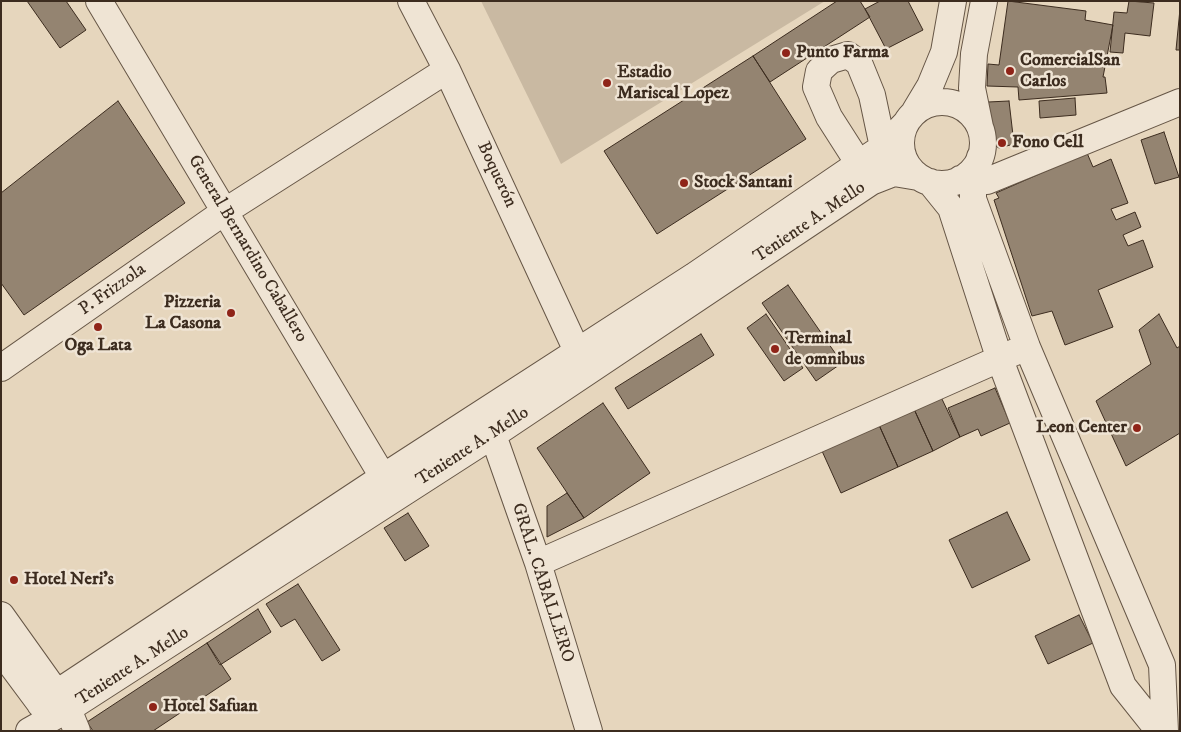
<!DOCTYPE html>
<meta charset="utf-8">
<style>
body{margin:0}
#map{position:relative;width:1181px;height:732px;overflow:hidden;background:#e6d6bd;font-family:"IM FELL DW Pica",serif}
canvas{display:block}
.frame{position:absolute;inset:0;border:2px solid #3c2c1f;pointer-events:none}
</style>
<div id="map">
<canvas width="1181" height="732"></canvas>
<div class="frame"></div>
</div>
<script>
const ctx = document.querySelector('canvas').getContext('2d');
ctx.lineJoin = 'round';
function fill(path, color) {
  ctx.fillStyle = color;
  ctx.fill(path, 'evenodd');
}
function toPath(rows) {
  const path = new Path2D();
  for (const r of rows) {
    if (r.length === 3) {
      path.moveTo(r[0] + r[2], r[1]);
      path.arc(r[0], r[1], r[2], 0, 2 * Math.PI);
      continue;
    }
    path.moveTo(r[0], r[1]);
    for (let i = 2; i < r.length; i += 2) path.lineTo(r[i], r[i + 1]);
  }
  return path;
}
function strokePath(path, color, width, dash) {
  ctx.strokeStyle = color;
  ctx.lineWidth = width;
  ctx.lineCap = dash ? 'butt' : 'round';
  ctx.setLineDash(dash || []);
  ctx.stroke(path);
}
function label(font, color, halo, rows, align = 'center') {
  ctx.font = font + ' "IM FELL DW Pica",serif';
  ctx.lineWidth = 5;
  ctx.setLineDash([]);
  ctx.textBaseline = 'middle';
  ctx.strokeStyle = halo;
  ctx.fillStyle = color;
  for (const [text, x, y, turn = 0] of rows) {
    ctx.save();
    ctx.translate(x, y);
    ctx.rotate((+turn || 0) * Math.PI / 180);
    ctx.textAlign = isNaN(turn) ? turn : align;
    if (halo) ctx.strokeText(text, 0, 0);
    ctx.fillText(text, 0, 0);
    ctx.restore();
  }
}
const green = toPath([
 [481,1,825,1,561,164]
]);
const building = toPath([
 [27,1,66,1,86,30,60,48,27,1],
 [837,1,860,1,870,17,770,82,753,56,837,1],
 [880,1,908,1,923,30,886,49,865,9,880,1],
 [1008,1,1086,11,1085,20,1113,25,1103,77,1105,77,1107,93,1019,100,1018,87,987,86,988,64,999,65,1008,1],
 [1129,1,1154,3,1150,36,1125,33,1123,53,1110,52,1114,12,1127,13,1129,1],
 [1180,9,1180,50,1176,50,1180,9],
 [753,56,806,139,657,234,604,151,753,56],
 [1075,98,1076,115,1040,118,1039,101,1075,98],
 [118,101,185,203,24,315,1,283,1,193,118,101],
 [1009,101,1014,144,999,148,991,143,990,137,988,102,1009,101],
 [1164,132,1179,177,1155,184,1141,140,1164,132],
 [1087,153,1093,167,1111,159,1128,203,1111,209,1116,220,1135,212,1141,227,1123,235,1128,246,1143,240,1153,267,1098,290,1113,327,1065,345,1052,311,1032,316,994,200,999,198,996,193,1087,153],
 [788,285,842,363,816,381,762,303,788,285],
 [766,314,803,368,784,381,747,328,766,314],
 [1159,314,1177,348,1180,346,1180,433,1126,466,1096,401,1151,364,1139,330,1159,314],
 [701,334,714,355,628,409,615,388,701,334],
 [995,388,1010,423,981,436,978,429,960,437,948,408,995,388],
 [941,397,960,437,933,451,914,409,941,397],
 [603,403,650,473,584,518,537,448,603,403],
 [914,409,933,451,898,467,879,425,914,409],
 [879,425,898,467,841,493,822,451,879,425],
 [567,493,584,518,547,537,547,506,567,493],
 [1007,512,1030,560,972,588,949,540,1007,512],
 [408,513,429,546,405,561,384,528,408,513],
 [298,584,340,650,322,661,295,619,281,627,266,604,298,584],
 [258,609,271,632,220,665,207,643,258,609],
 [1079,615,1093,643,1048,664,1035,636,1079,615],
 [207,643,231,679,153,731,93,731,87,722,207,643]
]);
const minor = toPath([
 [99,1,392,492],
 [411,1,447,70,577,351],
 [942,143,41],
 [915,111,930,86,944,52,953,1],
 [980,127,972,88,974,54,984,1],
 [980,157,973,182,973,199,1027,347,1162,665,1165,731],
 [868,178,829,117,816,87,819,71,831,60,848,55,859,63,872,95,883,147,888,158],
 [960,179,987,181,1180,102],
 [930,182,951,208,999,357,1123,686,1159,731],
 [1,368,224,212,447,70],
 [493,435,538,563,589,731],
 [538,563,1015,352],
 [1,615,68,709,77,731],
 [1,651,50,717],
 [40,704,383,477,694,276,883,147,906,123],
 [29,731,68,709,493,435,871,182,894,173,918,177]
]);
const markers = [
 [786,53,5,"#8f2418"],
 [1010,71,5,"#8f2418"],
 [607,83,5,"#8f2418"],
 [1002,143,5,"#8f2418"],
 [684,183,5,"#8f2418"],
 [231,313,5,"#8f2418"],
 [98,327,5,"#8f2418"],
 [775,349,5,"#8f2418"],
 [1137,428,5,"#8f2418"],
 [14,580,5,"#8f2418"],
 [153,707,5,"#8f2418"]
];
const poiNames = [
 ["Punto Farma",796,53],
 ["ComercialSan",1020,61],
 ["Carlos",1020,82],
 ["Estadio",617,73],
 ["Mariscal Lopez",617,94],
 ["Fono Cell",1012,143],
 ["Stock Santani",694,183],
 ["Pizzeria",221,303,"right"],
 ["La Casona",221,324,"right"],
 ["Terminal",785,339],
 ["de omnibus",785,360],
 ["Oga Lata",98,346,"center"],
 ["Leon Center",1127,428,"right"],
 ["Hotel Neri's",24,580],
 ["Hotel Safuan",163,707]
];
const streetNames = [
 ["Boquerón",496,175,65],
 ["Teniente A. Mello",810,223,-34],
 ["General Bernardino Caballero",247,249,59],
 ["P. Frizzola",113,290,-35],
 ["Teniente A. Mello",473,447,-33],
 ["GRAL. CABALLERO",542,583,72],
 ["Teniente A. Mello",133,667,-33]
];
fill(green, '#c9b9a2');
fill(building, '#948471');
strokePath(building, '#3c2c1f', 1);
strokePath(minor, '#665646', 28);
strokePath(minor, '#efe4d4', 26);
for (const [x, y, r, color] of markers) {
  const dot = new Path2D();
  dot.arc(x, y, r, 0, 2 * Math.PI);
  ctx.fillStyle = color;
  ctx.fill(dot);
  strokePath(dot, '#efe4d4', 2);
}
label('bold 18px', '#3c2c1f', '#efe4d4', poiNames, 'left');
label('18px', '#3c2c1f', '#efe4d4', streetNames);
</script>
